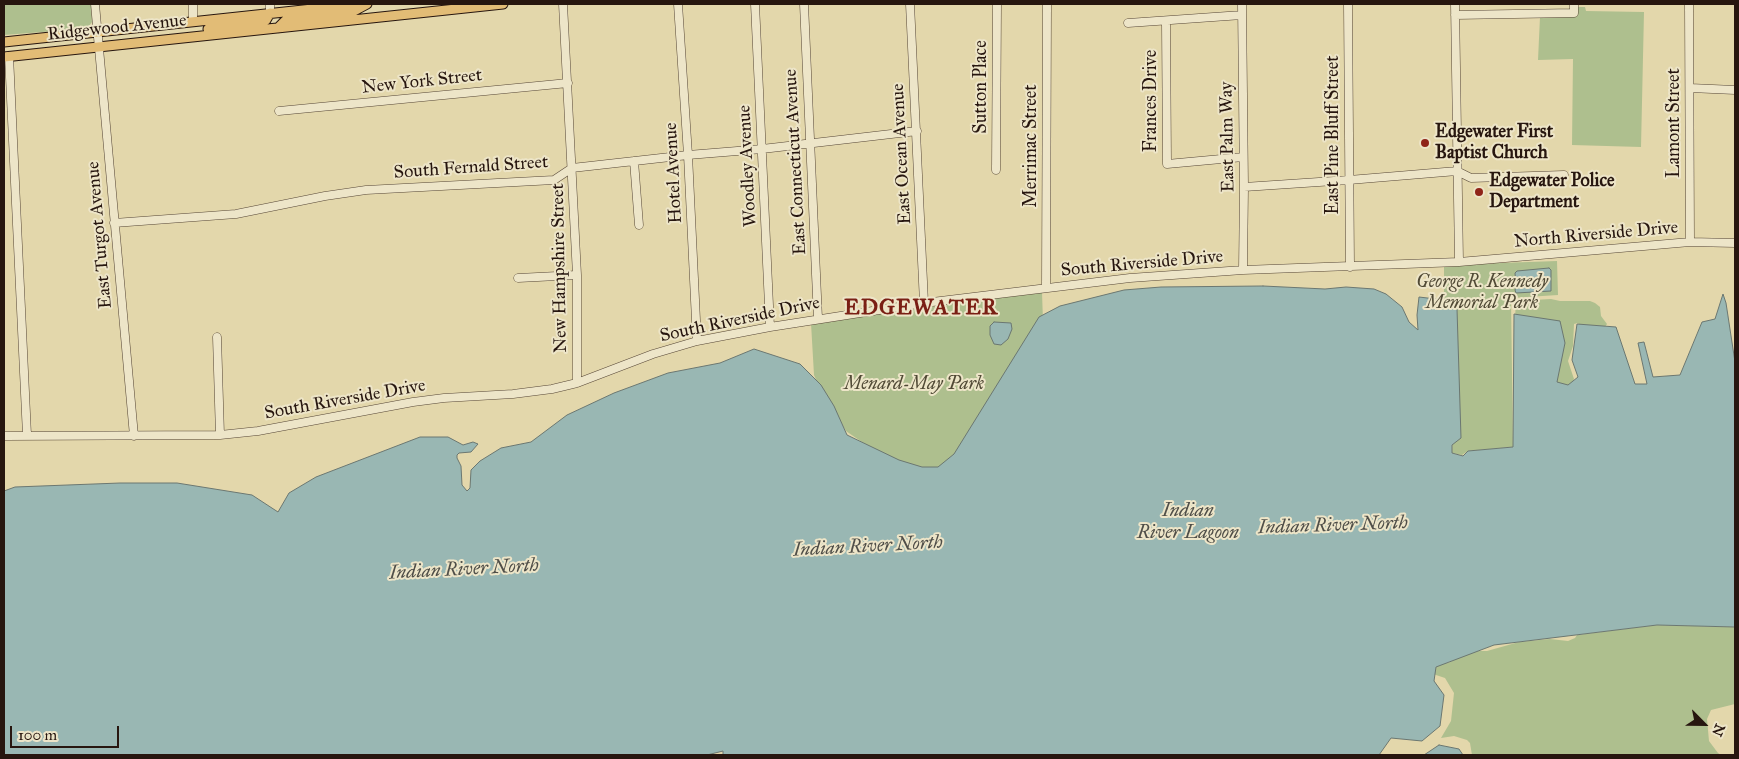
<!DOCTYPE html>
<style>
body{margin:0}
#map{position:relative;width:1739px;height:759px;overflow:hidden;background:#e3d7ab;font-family:"IM FELL Great Primer",serif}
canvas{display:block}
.frame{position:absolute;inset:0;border:5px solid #27160f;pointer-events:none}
.north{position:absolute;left:1679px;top:699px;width:50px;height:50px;-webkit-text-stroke:4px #ede5c8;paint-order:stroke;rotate:113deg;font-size:14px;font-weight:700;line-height:20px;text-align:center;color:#27160f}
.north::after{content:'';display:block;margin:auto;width:18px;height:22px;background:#27160f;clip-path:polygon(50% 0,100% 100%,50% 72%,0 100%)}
.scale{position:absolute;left:10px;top:726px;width:109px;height:22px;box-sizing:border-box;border:2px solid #27160f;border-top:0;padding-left:6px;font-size:15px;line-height:18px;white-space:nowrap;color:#27160f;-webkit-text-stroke:4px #ede5c8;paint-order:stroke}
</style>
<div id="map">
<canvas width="1739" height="759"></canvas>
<div class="frame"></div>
<div class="north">N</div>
<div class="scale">100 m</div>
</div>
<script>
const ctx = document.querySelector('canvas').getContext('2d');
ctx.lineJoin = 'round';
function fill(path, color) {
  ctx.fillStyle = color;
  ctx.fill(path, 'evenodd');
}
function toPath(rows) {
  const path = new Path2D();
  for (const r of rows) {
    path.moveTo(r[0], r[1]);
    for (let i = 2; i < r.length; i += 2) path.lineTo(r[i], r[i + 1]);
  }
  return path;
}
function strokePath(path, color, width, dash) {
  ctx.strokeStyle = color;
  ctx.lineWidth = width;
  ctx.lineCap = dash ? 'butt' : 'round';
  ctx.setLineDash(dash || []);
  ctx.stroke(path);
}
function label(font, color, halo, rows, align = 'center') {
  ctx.font = font + ' "IM FELL Great Primer",serif';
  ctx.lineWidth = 4;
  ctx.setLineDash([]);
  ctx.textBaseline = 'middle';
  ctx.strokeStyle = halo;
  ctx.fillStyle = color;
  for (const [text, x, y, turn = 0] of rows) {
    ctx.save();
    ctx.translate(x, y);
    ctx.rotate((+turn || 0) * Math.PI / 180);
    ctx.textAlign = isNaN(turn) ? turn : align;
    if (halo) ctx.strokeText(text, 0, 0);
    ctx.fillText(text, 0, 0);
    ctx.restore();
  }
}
const green = toPath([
 [4,4,91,4,92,22,89,26,80,29,4,35],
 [1578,7,1585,7,1586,11,1644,12,1641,147,1572,145,1573,59,1538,60,1540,17,1575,17,1578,13],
 [1557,261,1558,295,1511,298,1513,447,1468,451,1462,455,1452,453,1457,309,1444,300,1444,265],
 [1042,292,1043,322,984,470,902,470,846,431,821,391,814,375,811,323],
 [1551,299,1560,301,1590,301,1595,303,1600,307,1601,316,1607,324,1605,327,1581,328,1578,323,1574,324,1573,346,1568,361,1574,379,1572,385,1559,388,1515,318,1516,301],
 [1657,625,1735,627,1735,704,1711,710,1707,719,1709,741,1718,753,1721,755,1472,755,1470,743,1467,740,1454,736,1441,738,1451,721,1454,693,1445,678,1433,674,1438,663,1448,663,1459,657,1474,651,1487,651,1519,642,1550,639,1568,641,1575,638,1577,635]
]);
const water = toPath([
 [1549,268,1551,270,1551,291,1516,293,1515,290,1516,287,1515,273,1517,271,1549,268],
 [1263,286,1325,289,1346,287,1374,289,1386,294,1402,307,1409,322,1418,330,1417,315,1419,297,1444,300,1457,309,1461,438,1452,445,1452,453,1463,456,1468,451,1513,447,1514,314,1560,321,1565,343,1557,382,1568,385,1578,377,1572,360,1577,324,1616,327,1635,384,1647,384,1638,343,1644,342,1653,377,1680,375,1702,322,1715,319,1723,294,1726,303,1735,362,1735,627,1657,625,1494,645,1436,667,1434,681,1444,695,1440,726,1422,741,1391,738,1379,755,723,755,723,751,707,755,4,755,4,491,15,487,120,483,177,483,252,495,278,512,289,493,316,477,420,437,448,437,463,445,473,442,478,444,471,452,459,453,457,455,457,458,461,466,462,485,467,491,470,488,471,470,480,461,501,448,531,442,567,415,614,393,668,373,720,363,754,349,800,364,821,385,834,406,847,435,899,460,922,467,938,467,954,454,1039,317,1060,306,1124,290,1161,287,1263,286],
 [994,322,1011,323,1012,329,1008,339,1001,345,994,344,990,335,990,326,994,322],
 [1439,745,1459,749,1463,755,1424,755,1439,745]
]);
const minor = toPath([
 [95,4,134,436],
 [193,4,193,22],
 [563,4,577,275,577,383],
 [678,4,688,155,697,341],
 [755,4,770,327],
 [804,4,818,319],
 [910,4,924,303],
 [1242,4,1244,187,1243,270],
 [1348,4,1350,267],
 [1455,4,1459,262],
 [1689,4,1690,242],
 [270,13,270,4],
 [1455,15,1574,13,1574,4],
 [1166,22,1167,164,1243,157],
 [1128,23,1242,15],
 [9,56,27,435],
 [1690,88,1735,90],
 [279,111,568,83],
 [634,161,639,225],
 [996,170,997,4],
 [1244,187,1349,180,1457,171,1471,178,1564,175],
 [114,223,236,214,325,196,366,190,554,180,572,168,688,155,762,149,917,131],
 [518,278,577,275],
 [1046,288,1047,4],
 [217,337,220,435],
 [4,436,220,435,258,431,413,402,444,398,513,394,552,389,577,383,653,354,697,341,770,327,924,303,1130,278,1243,270,1459,262,1690,242,1735,243]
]);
const major = toPath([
 [278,28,285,21,292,18,354,11,367,4],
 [208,29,259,23,266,20,270,13],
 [4,42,359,4],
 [4,57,503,4]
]);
const markers = [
 [1425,143,5,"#8f2418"],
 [1479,192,5,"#8f2418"]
];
const streetNames = [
 ["Ridgewood Avenue",117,28,-6],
 ["New York Street",422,82,-6],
 ["Sutton Place",982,87,-90],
 ["Frances Drive",1152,101,-90],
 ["Lamont Street",1675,123,-90],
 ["East Pine Bluff Street",1334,135,-90],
 ["East Palm Way",1228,137,-91],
 ["Merrimac Street",1032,146,-90],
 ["East Ocean Avenue",902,154,-93],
 ["East Connecticut Avenue",796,162,-93],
 ["Woodley Avenue",748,166,-93],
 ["South Fernald Street",471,168,-4],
 ["Hotel Avenue",674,173,-93],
 ["East Turgot Avenue",100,235,-95],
 ["North Riverside Drive",1596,235,-5],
 ["South Riverside Drive",1142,264,-5],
 ["New Hampshire Street",560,268,-91],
 ["South Riverside Drive",740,320,-12],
 ["South Riverside Drive",345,400,-10]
];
const poiNames = [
 ["Edgewater First",1435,133],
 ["Baptist Church",1435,154],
 ["Edgewater Police",1489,182],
 ["Department",1489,203]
];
const parkNames = [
 ["George R. Kennedy",1482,283],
 ["Memorial Park",1482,304],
 ["Menard-May Park",914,385]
];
const waterNames = [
 ["Indian",1188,511],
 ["River Lagoon",1188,533],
 ["Indian River North",1333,526,-2],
 ["Indian River North",868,547,-3],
 ["Indian River North",464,570,-3]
];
const districtNames = [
 ["EDGEWATER",921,309]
];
fill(green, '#aebf8e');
fill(water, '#99b7b3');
strokePath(water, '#6b7771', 1);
strokePath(minor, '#564636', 9);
strokePath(major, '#27160f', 11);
strokePath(minor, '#ede5c8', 8);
strokePath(major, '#e2bc76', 9);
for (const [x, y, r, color] of markers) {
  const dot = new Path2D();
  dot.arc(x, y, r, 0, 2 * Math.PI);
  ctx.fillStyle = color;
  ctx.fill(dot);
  strokePath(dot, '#ede5c8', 2);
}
label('18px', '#27160f', '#ede5c8', streetNames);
label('bold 18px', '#27160f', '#ede5c8', poiNames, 'left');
label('italic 18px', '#504935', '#ede5c8', parkNames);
label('italic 19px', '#4f4e48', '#ede5c8', waterNames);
ctx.letterSpacing = '1px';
label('bold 22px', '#7a1f14', '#ede5c8', districtNames);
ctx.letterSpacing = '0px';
</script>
